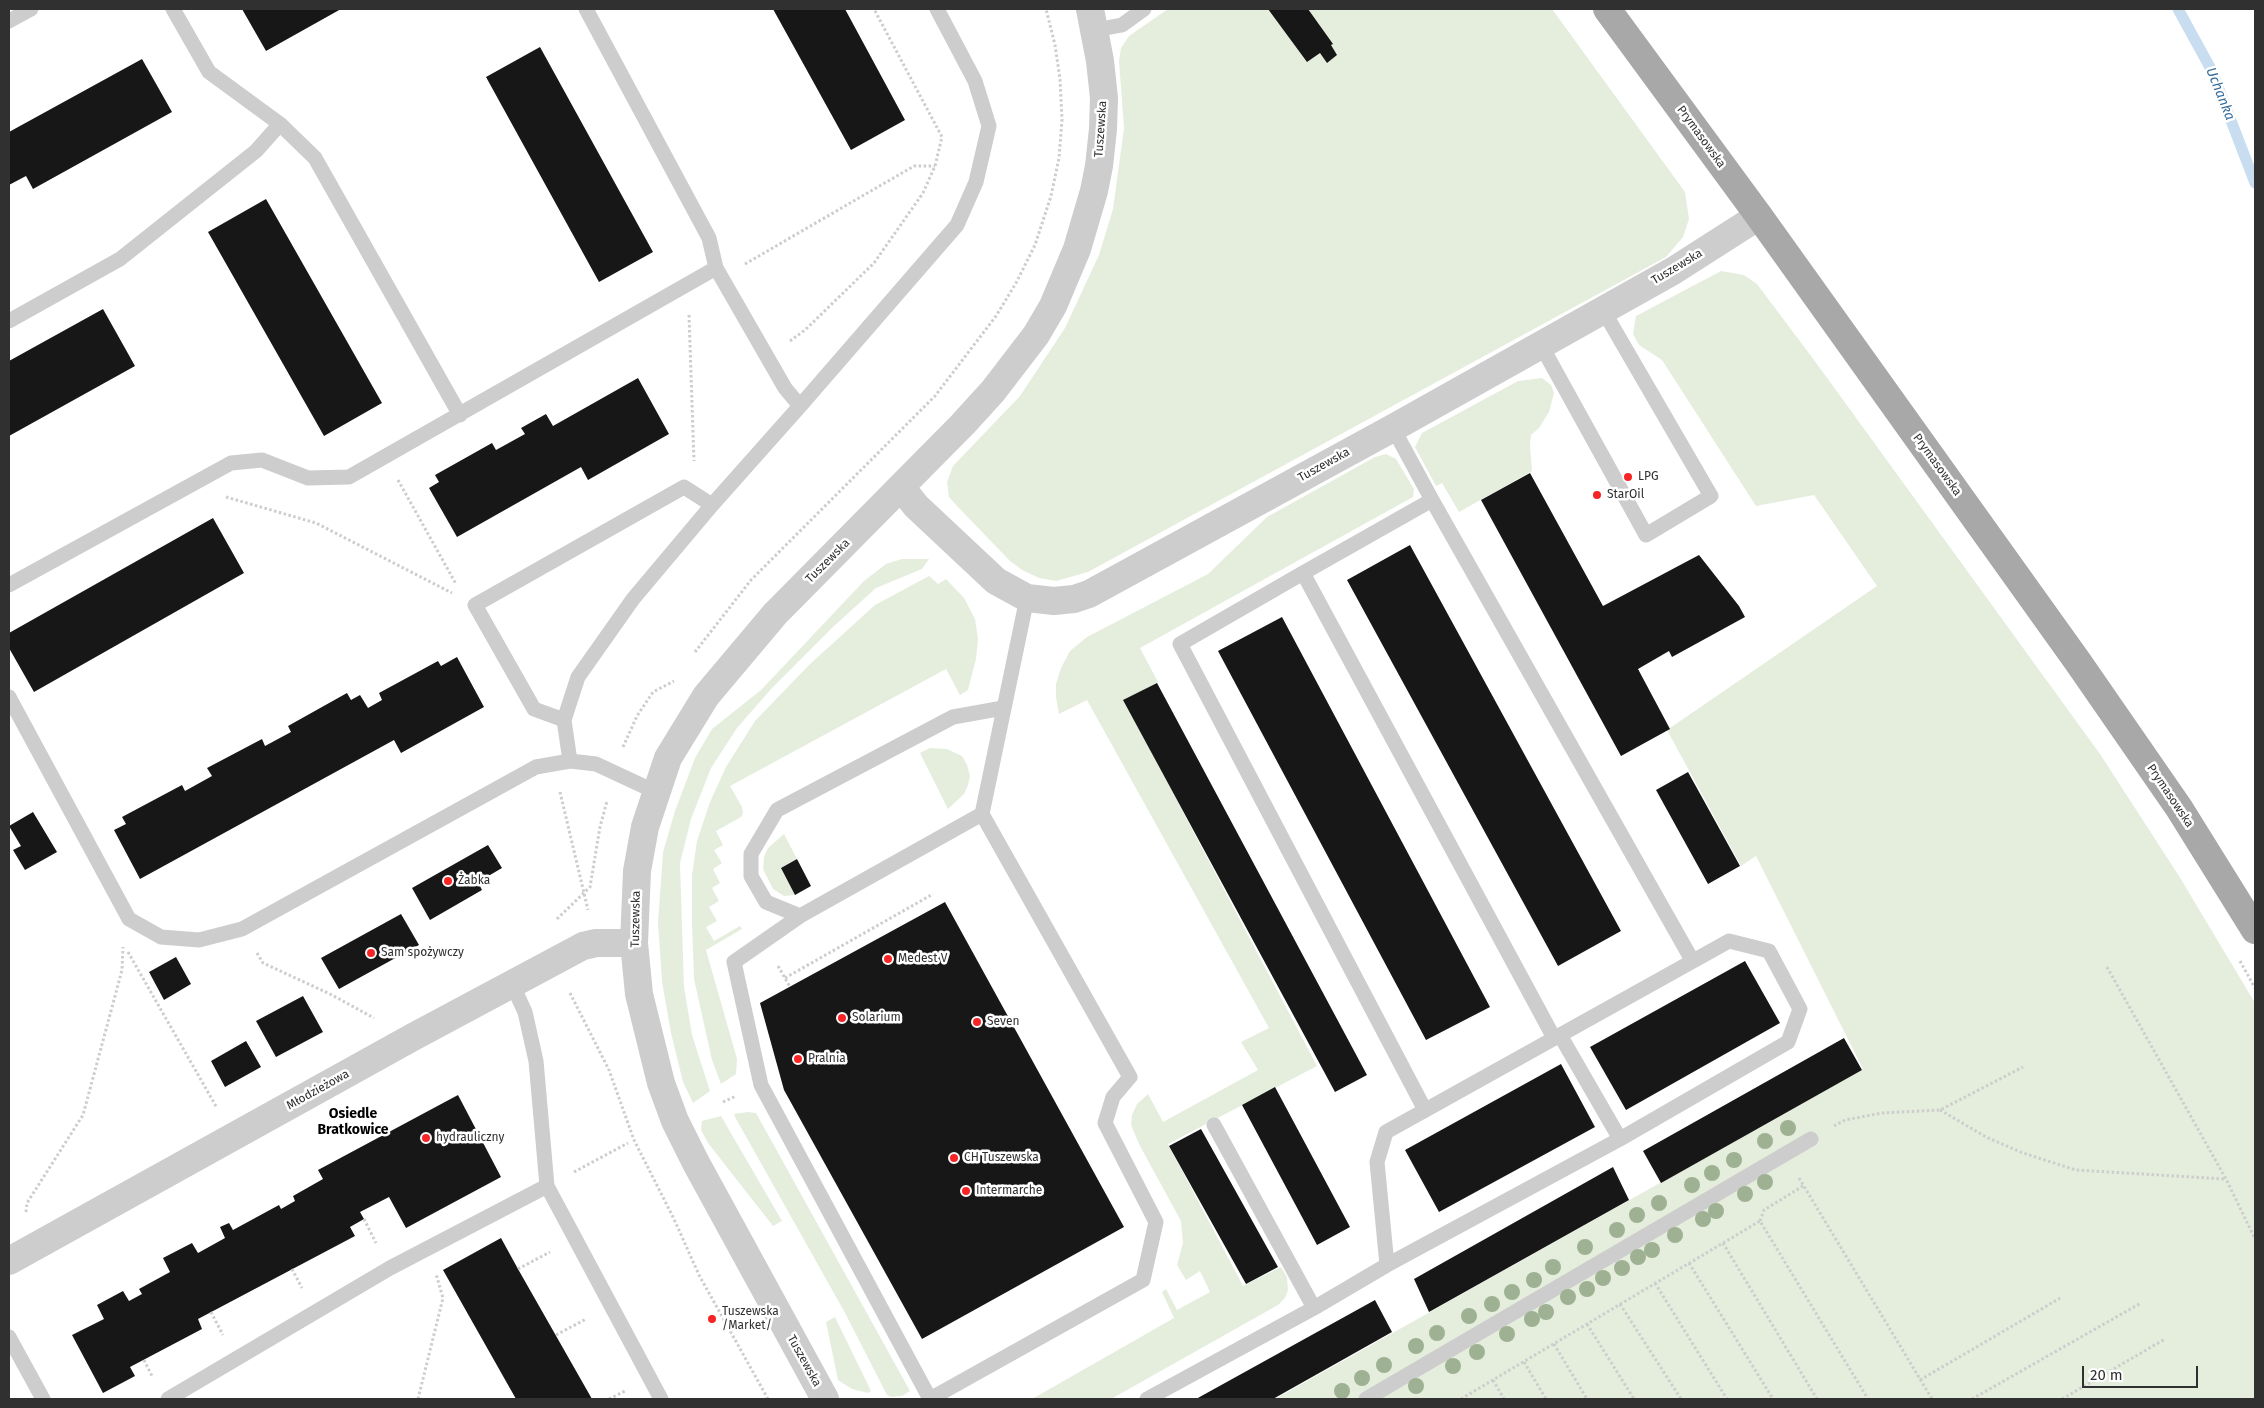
<!DOCTYPE html>
<meta charset="utf-8">
<style>
body{margin:0}
#map{position:relative;width:2264px;height:1408px;overflow:hidden;background:#fff;font-family:"Fira Sans",sans-serif}
canvas{display:block}
.frame{position:absolute;inset:0;border:10px solid #303030;pointer-events:none}
.scale{position:absolute;left:2082px;top:1366px;width:116px;height:22px;box-sizing:border-box;border:2px solid #303030;border-top:0;padding-left:6px;font-size:15px;line-height:18px;white-space:nowrap;color:#303030;-webkit-text-stroke:4px #fff;paint-order:stroke}
</style>
<div id="map">
<canvas width="2264" height="1408"></canvas>
<div class="frame"></div>
<div class="scale">20 m</div>
</div>
<script>
const ctx = document.querySelector('canvas').getContext('2d');
ctx.lineJoin = 'round';
function fill(path, color) {
  ctx.fillStyle = color;
  ctx.fill(path, 'evenodd');
}
function toPath(rows) {
  const path = new Path2D();
  for (const r of rows) {
    path.moveTo(r[0], r[1]);
    for (let i = 2; i < r.length; i += 2) path.lineTo(r[i], r[i + 1]);
  }
  return path;
}
function strokePath(path, color, width, dash) {
  ctx.strokeStyle = color;
  ctx.lineWidth = width;
  ctx.lineCap = dash ? 'butt' : 'round';
  ctx.setLineDash(dash || []);
  ctx.stroke(path);
}
function label(font, color, halo, rows, align = 'center') {
  ctx.font = font + ' "Fira Sans",sans-serif';
  ctx.lineWidth = 5;
  ctx.setLineDash([]);
  ctx.textBaseline = 'middle';
  ctx.strokeStyle = halo;
  ctx.fillStyle = color;
  for (const [text, x, y, turn = 0] of rows) {
    ctx.save();
    ctx.translate(x, y);
    ctx.rotate((+turn || 0) * Math.PI / 180);
    ctx.textAlign = isNaN(turn) ? turn : align;
    if (halo) ctx.strokeText(text, 0, 0);
    ctx.fillText(text, 0, 0);
    ctx.restore();
  }
}
const green = toPath([
 [1168,9,1552,9,1685,192,1689,219,1683,237,1666,257,1088,572,1056,581,1039,578,1022,570,1010,561,958,507,949,497,947,482,953,466,1020,396,1065,328,1099,255,1113,209,1124,128,1119,61,1121,48,1129,36],
 [1721,271,1744,275,1757,284,1817,364,2100,754,2179,876,2255,1003,2255,1399,1275,1399,1863,1069,1756,856,1741,866,1667,730,1877,586,1814,495,1756,506,1662,360,1639,345,1633,334,1636,316],
 [1542,378,1551,385,1554,393,1549,412,1539,428,1531,435,1530,445,1532,471,1459,512,1442,483,1436,486,1415,447,1422,433,1518,381],
 [1386,454,1396,459,1414,489,1413,497,1140,648,1158,682,1124,700,1317,1066,1168,1144,1243,1286,1281,1267,1287,1277,1288,1290,1285,1298,1278,1305,1111,1399,1032,1399,1174,1318,1162,1292,1166,1289,1177,1310,1210,1292,1200,1271,1186,1280,1177,1265,1183,1243,1181,1221,1140,1146,1131,1125,1132,1115,1137,1104,1148,1094,1163,1122,1258,1070,1241,1042,1269,1028,1087,700,1059,714,1056,697,1056,684,1061,668,1070,651,1087,637,1208,574,1267,517,1375,457],
 [902,559,929,559,922,569,876,588,834,626,772,688,737,728,711,768,691,819,680,863,684,987,692,1035,710,1091,693,1103,683,1082,671,1033,662,982,658,923,663,852,675,811,695,758,712,729,761,690,864,581,886,564],
 [929,576,938,584,946,579,964,598,975,619,978,639,976,659,968,690,960,695,946,669,730,786,742,807,743,813,741,817,716,831,723,845,714,850,722,863,713,869,720,883,712,888,719,901,709,907,717,921,706,927,714,941,740,926,742,929,706,950,737,1059,736,1074,721,1084,712,1060,694,979,692,924,692,875,697,841,710,802,726,767,755,721,809,665,875,605],
 [930,748,947,749,962,756,967,765,970,776,968,785,964,794,948,809,920,753],
 [784,834,797,859,781,868,795,895,784,896,773,889,763,869,764,857,768,848],
 [748,1112,756,1113,910,1391,902,1396,891,1397,887,1395,844,1311,735,1117,734,1114],
 [721,1116,782,1221,773,1226,708,1143,701,1130,702,1121],
 [835,1317,871,1391,868,1393,852,1389,838,1380,826,1322]
]);
const stream = toPath([
 [2178,9,2212,71,2255,183]
]);
const building = toPath([
 [242,9,341,9,266,51],
 [773,9,845,9,905,120,851,150],
 [1268,9,1308,9,1333,44,1331,45,1337,55,1327,63,1320,53,1307,62],
 [540,47,653,252,599,282,486,77],
 [142,59,172,112,33,189,26,176,9,185,9,132],
 [266,199,382,403,324,436,208,232],
 [103,309,135,366,9,436,9,361],
 [638,378,669,434,588,480,581,467,457,537,429,488,439,482,435,475,492,443,496,450,525,434,521,428,546,414,553,426],
 [1530,473,1603,606,1699,555,1739,606,1745,617,1672,657,1669,651,1638,669,1670,729,1621,756,1481,500],
 [213,518,244,573,34,692,9,648,9,633],
 [1410,545,1621,931,1558,966,1347,580],
 [1282,617,1490,1007,1426,1040,1218,651],
 [457,657,484,707,401,753,394,740,140,879,114,830,126,824,122,817,182,785,185,791,212,776,207,768,262,739,265,746,291,732,288,726,347,693,351,700,360,695,368,708,382,700,379,693,438,661,441,666],
 [1157,683,1367,1075,1335,1092,1123,700],
 [1688,772,1740,866,1708,884,1656,790],
 [33,812,57,852,25,870,13,850,21,846,9,826],
 [488,845,502,868,478,882,482,890,430,920,412,888],
 [797,859,811,886,795,895,781,868],
 [945,902,1124,1227,922,1339,784,1090,760,1003],
 [401,914,419,945,339,989,321,958],
 [176,957,191,984,164,1000,149,972],
 [1745,961,1780,1023,1626,1110,1590,1047],
 [303,996,323,1032,276,1057,256,1021],
 [1844,1038,1862,1070,1661,1183,1643,1151],
 [246,1041,261,1067,225,1087,211,1061],
 [1561,1064,1595,1127,1439,1212,1405,1150],
 [1275,1087,1350,1227,1317,1245,1242,1105],
 [458,1095,501,1177,406,1228,389,1197,360,1212,364,1219,350,1227,355,1236,198,1319,202,1329,130,1367,135,1376,103,1393,72,1335,104,1319,97,1305,123,1291,129,1301,142,1294,139,1289,170,1272,163,1258,192,1243,198,1253,225,1238,220,1227,229,1223,233,1230,279,1205,281,1209,295,1201,293,1196,323,1179,318,1170],
 [1201,1129,1278,1267,1246,1284,1169,1146],
 [1613,1167,1629,1200,1429,1312,1414,1279],
 [501,1238,518,1269,592,1399,516,1399,443,1270],
 [1375,1300,1392,1332,1273,1399,1196,1399]
]);
const path = toPath([
 [745,264,914,166,935,166],
 [689,315,694,461],
 [790,341,805,330,874,263,923,193,935,166,942,137,874,9],
 [398,480,456,584],
 [226,497,316,523,452,593],
 [695,652,751,580,935,396,996,316,1016,283,1035,245,1051,196,1059,158,1062,120,1060,79,1055,45,1046,9],
 [623,747,637,716,653,692,674,681],
 [560,792,588,910],
 [557,919,590,887,600,827,607,801],
 [128,952,217,1108],
 [257,953,263,963,330,994,374,1018],
 [2240,961,2255,988],
 [778,966,790,987],
 [2107,967,2226,1179,2255,1239],
 [785,978,933,894],
 [570,993,609,1070,634,1140,674,1219,699,1275,768,1399],
 [723,1102,736,1096],
 [1940,1110,1986,1137,2023,1153,2076,1170,2225,1179],
 [1834,1126,1845,1120,1882,1113,1940,1110,2023,1067],
 [574,1172,628,1143],
 [1799,1178,1932,1399],
 [26,1212,27,1203,83,1115,122,970,123,947],
 [364,1219,376,1243],
 [1760,1221,1764,1210,1803,1186],
 [1723,1243,1817,1399],
 [1689,1263,1773,1399],
 [292,1269,302,1288],
 [518,1269,550,1252],
 [1655,1283,1727,1399],
 [1620,1304,1681,1399],
 [211,1312,223,1335],
 [1587,1324,1634,1399],
 [556,1335,586,1319],
 [1554,1344,1587,1399],
 [144,1360,152,1376],
 [1524,1362,1546,1399],
 [1493,1380,1504,1399],
 [1920,1380,2062,1297],
 [418,1399,443,1298,436,1274],
 [609,1399,625,1391],
 [1461,1399,1760,1221,1868,1399],
 [1972,1399,2141,1303],
 [2062,1399,2165,1339]
]);
const lane = toPath([
 [173,9,209,72,280,124,315,158,460,415],
 [586,9,709,238,716,268],
 [9,21,31,9],
 [1095,30,1122,25,1144,9],
 [9,321,120,259,256,151,280,124],
 [1541,345,1646,535,1711,496,1603,310],
 [800,406,957,225,976,182,989,126,975,81,937,9],
 [1393,428,1432,500],
 [1303,573,1180,644,1425,1110],
 [9,585,231,463,262,460,308,478,349,477,716,268,785,388,800,406,712,505,633,599,578,677,564,720,570,761],
 [9,697,129,919,161,937,199,940,242,929,536,767,570,761,596,764,656,792],
 [564,720,534,709,475,605,684,487,712,505],
 [800,916,766,902,751,876,751,854,777,810,953,717,1003,708],
 [1560,1035,1620,1139],
 [1554,1038,1303,573,1432,500,1692,960],
 [1214,1125,1314,1308],
 [547,1186,661,1399],
 [9,1337,43,1399],
 [168,1399,390,1268,547,1186,536,1061,525,1012,512,984],
 [930,1399,1143,1280,1156,1222,1105,1123,1113,1097,1130,1077,982,814,1027,598],
 [930,1399,761,1085,734,962,800,916,982,814],
 [1147,1399,1314,1308,1387,1265,1620,1139,1788,1042,1800,1009,1769,951,1729,941,1386,1132,1377,1162,1387,1265],
 [1366,1399,1811,1139]
]);
const street = toPath([
 [901,487,916,506,996,581,1027,598,1054,601,1074,599,1089,594,1393,428,1673,271,1759,216],
 [9,1261,413,1037,583,946,596,943,634,943],
 [825,1399,696,1163,675,1121,661,1083,639,994,634,943,637,871,645,827,668,758,706,696,775,614,963,424,993,391,1036,335,1053,306,1077,249,1094,191,1099,166,1103,129,1104,98,1100,61,1090,9]
]);
const primary = toPath([
 [1607,9,1759,216,2078,662,2179,808,2255,930]
]);
const trees = [
 [1788,1128],
 [1765,1141],
 [1734,1160],
 [1712,1173],
 [1765,1182],
 [1692,1185],
 [1745,1194],
 [1659,1203],
 [1716,1211],
 [1637,1215],
 [1703,1219],
 [1617,1230],
 [1675,1235],
 [1585,1247],
 [1652,1250],
 [1638,1257],
 [1553,1267],
 [1622,1268],
 [1603,1278],
 [1534,1280],
 [1587,1289],
 [1512,1292],
 [1568,1297],
 [1492,1304],
 [1546,1312],
 [1469,1316],
 [1532,1319],
 [1437,1333],
 [1507,1334],
 [1416,1346],
 [1477,1352],
 [1384,1365],
 [1453,1366],
 [1362,1378],
 [1416,1386],
 [1342,1391]
];
const markers = [
 [1628,477,5,"#f62424"],
 [1597,495,5,"#f62424"],
 [448,881,5,"#f62424"],
 [371,953,5,"#f62424"],
 [888,959,5,"#f62424"],
 [842,1018,5,"#f62424"],
 [977,1022,5,"#f62424"],
 [798,1059,5,"#f62424"],
 [426,1138,5,"#f62424"],
 [954,1158,5,"#f62424"],
 [966,1191,5,"#f62424"],
 [712,1319,5,"#f62424"]
];
const streetNames = [
 ["Tuszewska",1101,129,-86],
 ["Prymasowska",1701,137,54],
 ["Tuszewska",1677,267,-31],
 ["Tuszewska",1324,465,-29],
 ["Prymasowska",1937,465,54],
 ["Tuszewska",828,561,-45],
 ["Prymasowska",2170,796,56],
 ["Tuszewska",636,919,-89],
 ["Młodzieżowa",318,1090,-29],
 ["Tuszewska",804,1361,61]
];
const poiNames = [
 ["LPG",1638,477],
 ["StarOil",1607,495],
 ["Żabka",458,881],
 ["Sam spożywczy",381,953],
 ["Medest V",898,959],
 ["Solarium",852,1018],
 ["Seven",987,1022],
 ["Pralnia",808,1059],
 ["hydrauliczny",436,1138],
 ["CH Tuszewska",964,1158],
 ["Intermarche",976,1191],
 ["Tuszewska",722,1312],
 ["/Market/",722,1326]
];
const waterNames = [
 ["Uchanka",2220,94,68]
];
const neighbourhoodNames = [
 ["Osiedle",353,1114],
 ["Bratkowice",353,1130]
];
fill(green, '#e5eedd');
strokePath(stream, '#c8ddf0', 11);
fill(building, '#171717');
strokePath(path, '#cdcdcd', 3, [2.5, 2.5]);
strokePath(lane, '#cdcdcd', 15);
strokePath(street, '#cdcdcd', 28);
strokePath(primary, '#a8a8a8', 28);
ctx.fillStyle = '#9eb192';
for (const [x, y] of trees) {
  ctx.beginPath();
  ctx.arc(x, y, 8, 0, 2 * Math.PI);
  ctx.fill();
}
for (const [x, y, r, color] of markers) {
  const dot = new Path2D();
  dot.arc(x, y, r, 0, 2 * Math.PI);
  ctx.fillStyle = color;
  ctx.fill(dot);
  strokePath(dot, '#fff', 2);
}
label('12px', '#303030', '#fff', streetNames);
label('12px', '#303030', '#fff', poiNames, 'left');
label('italic 14px', '#356c9b', '#fff', waterNames);
label('bold 14px', '#000', '#fff', neighbourhoodNames);
</script>
